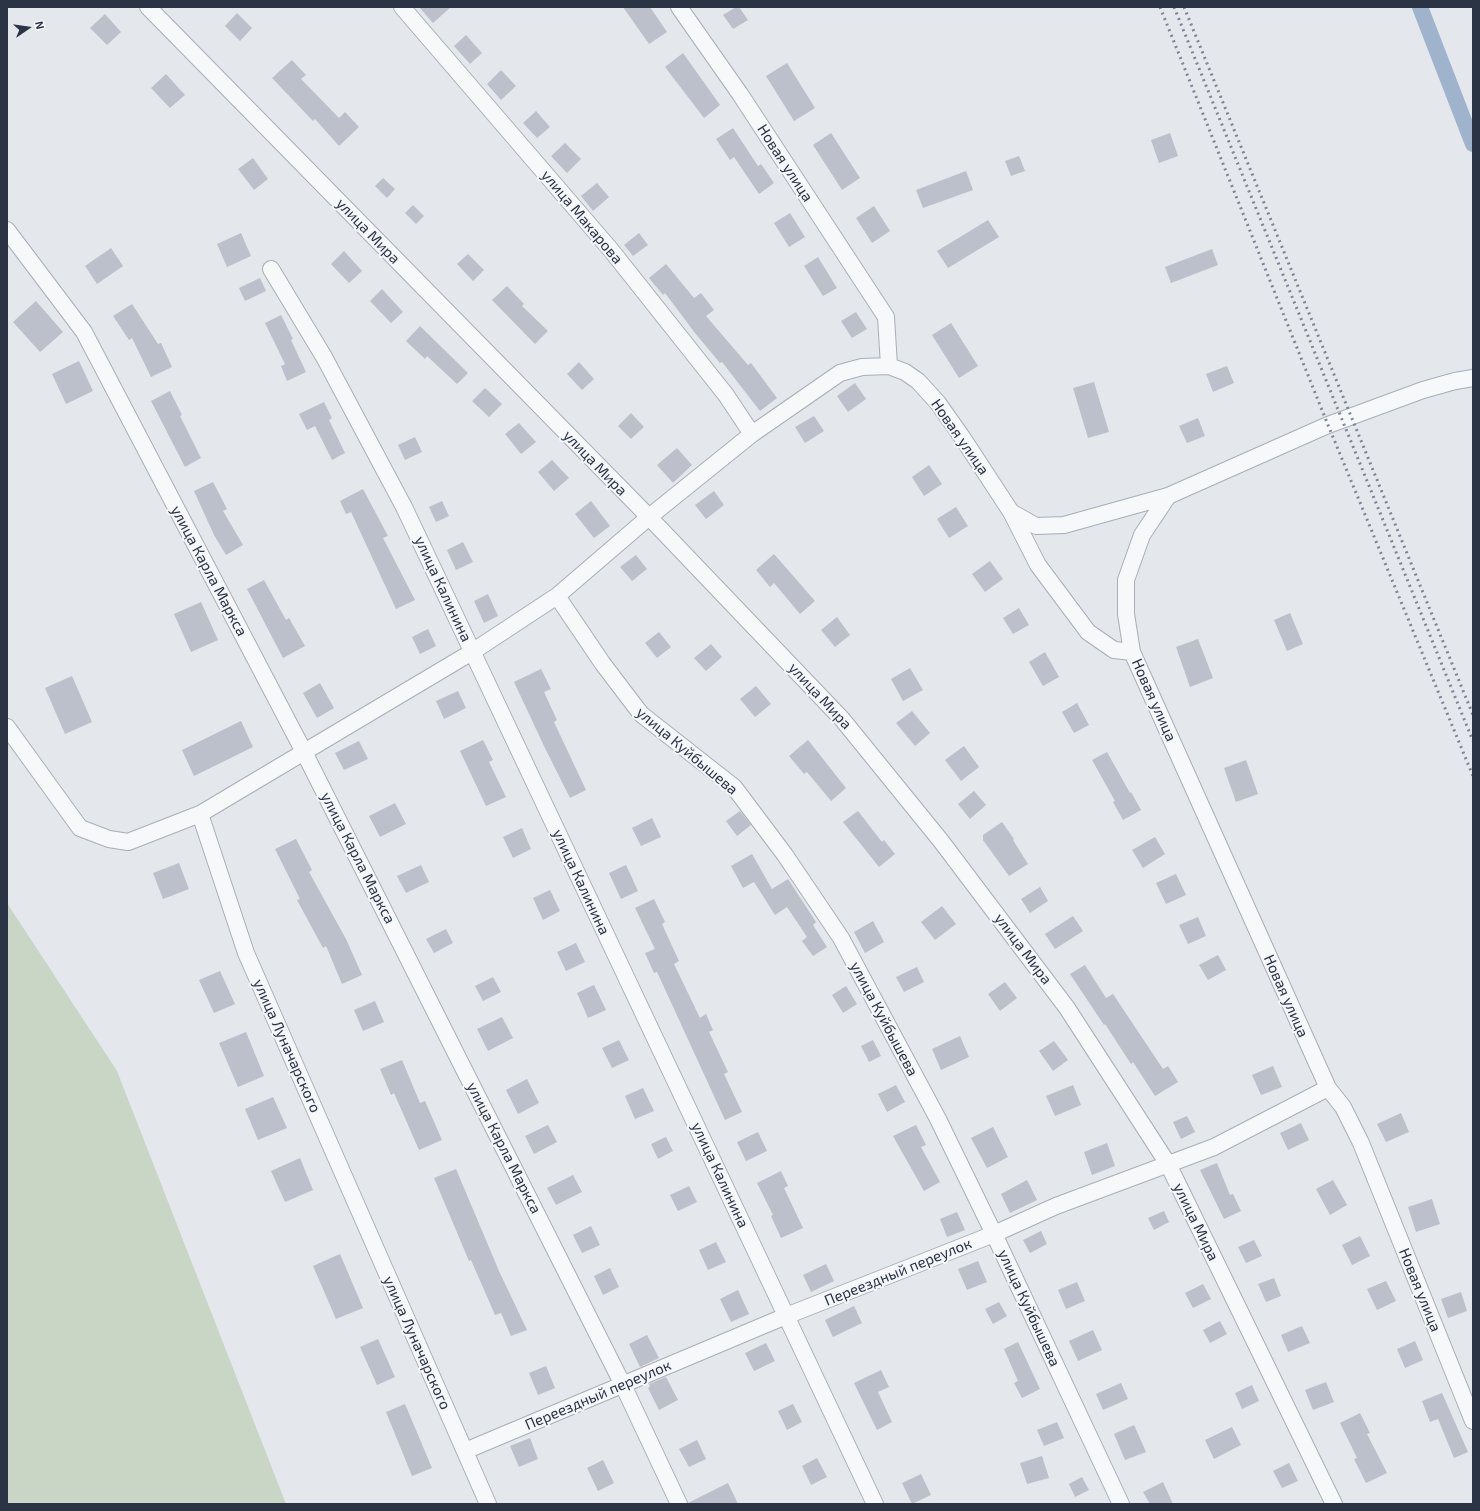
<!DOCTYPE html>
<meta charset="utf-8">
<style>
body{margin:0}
#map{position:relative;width:1480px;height:1511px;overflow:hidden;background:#e4e7ec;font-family:"Exo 2",sans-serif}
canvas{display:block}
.frame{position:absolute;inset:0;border:8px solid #2b3445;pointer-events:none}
.north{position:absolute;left:8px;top:8px;width:40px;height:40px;-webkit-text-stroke:3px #f4f6f9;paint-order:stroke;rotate:77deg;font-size:11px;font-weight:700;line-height:16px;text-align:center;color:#2b3445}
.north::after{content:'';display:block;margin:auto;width:14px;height:18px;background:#2b3445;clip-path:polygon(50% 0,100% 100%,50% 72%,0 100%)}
</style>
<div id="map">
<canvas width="1480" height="1511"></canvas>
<div class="frame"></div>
<div class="north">N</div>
</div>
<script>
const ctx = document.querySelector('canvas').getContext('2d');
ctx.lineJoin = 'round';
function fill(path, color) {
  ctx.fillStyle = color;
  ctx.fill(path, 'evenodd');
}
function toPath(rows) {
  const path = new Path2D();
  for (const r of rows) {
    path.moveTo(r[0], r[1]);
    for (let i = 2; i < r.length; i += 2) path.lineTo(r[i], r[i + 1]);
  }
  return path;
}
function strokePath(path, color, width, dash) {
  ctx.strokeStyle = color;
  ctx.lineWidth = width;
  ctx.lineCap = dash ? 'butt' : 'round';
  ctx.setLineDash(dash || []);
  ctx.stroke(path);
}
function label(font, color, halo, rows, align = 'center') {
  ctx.font = font + ' "Exo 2",sans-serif';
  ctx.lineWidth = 4;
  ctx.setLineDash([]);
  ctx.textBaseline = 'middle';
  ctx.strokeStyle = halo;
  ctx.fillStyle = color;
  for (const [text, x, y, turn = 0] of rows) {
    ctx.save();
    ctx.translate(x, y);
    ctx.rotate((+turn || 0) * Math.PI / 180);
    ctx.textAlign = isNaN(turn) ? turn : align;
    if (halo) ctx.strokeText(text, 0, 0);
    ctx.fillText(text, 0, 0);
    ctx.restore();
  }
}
const green = toPath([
 [7,903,117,1071,286,1504,7,1504]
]);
const canal = toPath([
 [1420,7,1473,144]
]);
const building = toPath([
 [419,7,451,7,433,23],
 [623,7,650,7,667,32,649,44],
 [736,7,739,7,748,20,733,29,723,15],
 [237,13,252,28,240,41,225,26],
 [105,14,121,32,107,45,90,28],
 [466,35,482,53,470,64,454,46],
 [683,53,720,105,704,118,665,67],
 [292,60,306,75,301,79,339,118,345,112,359,127,339,146,315,119,313,121,272,78],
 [787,63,815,108,794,121,766,76],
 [501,70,516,86,501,100,487,84],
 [166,74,185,95,170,108,151,88],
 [536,111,550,127,537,138,523,123],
 [733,128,758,166,761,164,774,183,759,194,734,157,730,160,716,139],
 [831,133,860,178,842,190,813,145],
 [1170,133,1178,156,1159,163,1151,140],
 [565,143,581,159,567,173,551,156],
 [1019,156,1025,171,1011,176,1005,161],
 [253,158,268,179,254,190,238,169],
 [966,171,973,190,923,208,916,190],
 [383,178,395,189,387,198,375,186],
 [597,183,609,197,593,211,581,196],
 [413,205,424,216,416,224,405,213],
 [874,206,890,231,872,243,856,218],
 [790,213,805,237,789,247,774,223],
 [988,220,999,237,948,268,937,251],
 [241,233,251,256,227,267,217,244],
 [639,233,648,245,633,256,624,245],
 [111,248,123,266,97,284,85,266],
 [1212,249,1218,265,1171,283,1165,267],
 [344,251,362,271,349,283,331,264],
 [468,254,484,270,473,281,457,264],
 [818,257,837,288,823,296,804,266],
 [666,264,694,298,701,293,714,310,706,316,748,365,751,363,777,398,760,411,722,362,720,363,695,333,665,293,663,295,649,278],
 [260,278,266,291,245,301,239,288],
 [507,286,524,304,522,306,548,331,535,344,492,300],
 [382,289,403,312,391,323,370,301],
 [36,301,63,332,40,352,13,322],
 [132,304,158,344,161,343,172,367,151,377,132,338,129,340,113,316],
 [856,312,867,329,852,338,841,321],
 [281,315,293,339,291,340,306,372,287,381,281,366,285,364,265,323],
 [951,323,978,366,959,378,932,335],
 [420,326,468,373,457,384,427,356,425,359,406,341],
 [79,361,93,391,66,404,52,374],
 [579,362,594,379,582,390,567,374],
 [1227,366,1234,383,1213,392,1206,374],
 [1094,382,1109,432,1088,438,1073,388],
 [855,383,866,399,848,412,837,396],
 [485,388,502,404,489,417,472,401],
 [170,391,182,415,180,416,201,458,185,467,151,401],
 [324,402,332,418,329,420,345,453,332,460,315,426,307,430,299,414],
 [631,413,644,427,631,439,618,426],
 [814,416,824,431,805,443,795,427],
 [1198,418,1205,436,1187,443,1179,426],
 [519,423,536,442,521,454,505,434],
 [415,437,422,452,405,460,398,445],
 [677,448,692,465,673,483,657,465],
 [552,460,569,478,554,491,538,472],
 [929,465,942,484,924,496,912,477],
 [213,482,227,509,223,511,243,545,226,555,214,535,194,491],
 [363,489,388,536,383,538,415,600,396,609,351,512,346,514,340,501],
 [714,491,724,505,706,519,695,505],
 [442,501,449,516,436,522,429,507],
 [591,501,610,526,594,538,575,514],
 [956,507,968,526,949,538,937,519],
 [463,542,473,562,456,570,447,550],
 [774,554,815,601,800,614,774,583,770,587,756,570],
 [636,555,647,569,632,581,620,567],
 [990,561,1003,579,985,592,972,574],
 [264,580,286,620,289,618,305,646,283,658,247,589],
 [488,594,498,616,484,623,474,601],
 [201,602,218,640,191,652,174,614],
 [1019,608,1029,625,1013,634,1003,618],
 [1290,613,1303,644,1287,651,1274,620],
 [837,617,850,635,835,647,821,630],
 [428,629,436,646,420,654,412,637],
 [659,632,671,647,657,658,645,643],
 [1198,639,1213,678,1190,687,1176,647],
 [711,644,722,657,706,671,694,658],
 [1045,652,1059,677,1043,686,1029,662],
 [910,668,923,690,903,701,891,679],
 [541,669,551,689,544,692,557,720,554,722,586,790,570,798,544,746,514,682],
 [72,676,92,722,65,734,45,688],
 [320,683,334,708,317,718,303,693],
 [756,686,771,704,755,717,740,699],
 [458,691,466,708,444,719,436,701],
 [1077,703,1089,725,1074,733,1062,712],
 [912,711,930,733,915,746,896,723],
 [241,721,253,747,194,776,182,750],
 [483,740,493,760,489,762,506,797,486,806,460,751],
 [808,740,846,788,831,801,807,772,804,774,789,756],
 [359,741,368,759,344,770,335,753],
 [964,746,979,767,961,781,945,760],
 [1107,752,1130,793,1131,792,1141,810,1123,820,1113,802,1115,801,1092,760],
 [1246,760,1258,794,1236,802,1224,768],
 [974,791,986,805,970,819,958,804],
 [395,803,406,824,380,837,369,816],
 [740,811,751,825,737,836,726,821],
 [858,811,882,842,884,840,895,854,879,867,843,822],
 [652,818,661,837,641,846,632,828],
 [1002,822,1014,839,1013,840,1028,864,1009,876,983,840,983,835],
 [522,828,531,849,513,858,503,837],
 [1155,837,1165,854,1143,868,1132,850],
 [296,839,312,870,309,872,346,939,362,975,342,984,326,946,323,948,297,900,300,899,275,849],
 [752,854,772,889,788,879,816,922,813,925,827,947,813,956,802,941,807,937,787,907,775,915,754,882,743,888,731,866],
 [179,863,189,889,163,899,153,873],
 [421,865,429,882,406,893,397,876],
 [626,865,638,891,621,899,609,873],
 [1176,874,1186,895,1166,904,1156,883],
 [1040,887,1048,901,1030,913,1021,899],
 [550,890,560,911,543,920,533,898],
 [654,899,665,922,662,924,679,961,674,964,700,1018,706,1014,713,1030,709,1032,728,1072,724,1074,742,1112,725,1120,657,972,654,973,645,953,655,949,635,908],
 [942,906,956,924,935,940,921,922],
 [1073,916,1083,931,1055,949,1045,934],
 [1198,917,1206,936,1188,944,1179,925],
 [873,921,884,942,865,953,854,932],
 [446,929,453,943,434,953,426,939],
 [576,943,585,962,566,971,557,952],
 [1218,955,1226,970,1208,980,1199,965],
 [1085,965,1106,998,1113,994,1163,1069,1168,1066,1178,1082,1155,1096,1133,1062,1131,1064,1105,1024,1104,1025,1070,974],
 [917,967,924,982,904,992,896,977],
 [220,971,235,1004,214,1013,199,980],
 [493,977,501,992,483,1001,475,986],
 [1005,982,1017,998,1000,1011,988,994],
 [594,985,606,1010,588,1018,577,993],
 [846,986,857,1004,843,1013,832,995],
 [375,1001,384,1022,363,1031,354,1010],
 [502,1017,513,1038,488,1051,477,1029],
 [246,1032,264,1076,238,1087,219,1043],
 [960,1036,969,1057,941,1070,932,1049],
 [619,1040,629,1060,612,1068,602,1048],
 [873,1040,881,1056,869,1062,861,1046],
 [1054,1041,1068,1060,1053,1071,1039,1051],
 [402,1060,420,1103,425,1101,442,1140,419,1150,394,1093,391,1095,380,1069],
 [1273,1066,1282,1087,1261,1095,1252,1075],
 [527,1079,539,1103,518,1114,506,1090],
 [896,1085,905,1102,887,1112,878,1094],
 [1073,1085,1081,1105,1055,1116,1046,1096],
 [643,1088,654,1111,635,1119,625,1096],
 [273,1097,287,1128,258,1140,245,1109],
 [1401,1113,1409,1132,1386,1142,1377,1124],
 [1187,1116,1195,1132,1181,1139,1173,1122],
 [1301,1123,1309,1140,1288,1150,1280,1133],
 [548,1125,557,1142,534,1154,525,1136],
 [916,1125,926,1145,921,1147,940,1182,924,1191,893,1136],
 [993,1127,1008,1157,987,1168,971,1138],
 [758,1132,767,1151,746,1161,737,1142],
 [666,1137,673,1151,658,1159,651,1144],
 [1107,1143,1115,1166,1092,1175,1084,1152],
 [300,1158,313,1190,285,1202,271,1171],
 [1217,1163,1230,1195,1233,1194,1241,1211,1224,1219,1200,1170],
 [456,1169,499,1271,527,1330,511,1336,501,1313,495,1315,471,1260,469,1261,434,1178],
 [781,1171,788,1186,784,1188,803,1228,781,1238,771,1216,773,1215,757,1183],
 [573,1175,582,1192,556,1205,547,1188],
 [1027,1180,1037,1200,1010,1213,1001,1194],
 [1333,1180,1347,1205,1330,1215,1316,1189],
 [689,1186,697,1202,678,1211,670,1195],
 [1432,1199,1440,1224,1416,1232,1408,1207],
 [1164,1211,1169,1222,1154,1230,1148,1218],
 [957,1212,965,1230,947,1237,940,1219],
 [591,1226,600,1245,582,1253,573,1235],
 [1041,1231,1047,1244,1030,1253,1023,1240],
 [1360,1236,1370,1256,1352,1265,1342,1245],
 [1254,1240,1262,1256,1246,1263,1238,1247],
 [716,1242,726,1262,708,1270,699,1250],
 [340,1254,363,1308,336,1319,313,1266],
 [978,1261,987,1282,967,1290,958,1269],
 [826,1264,834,1281,811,1292,803,1275],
 [610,1268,619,1287,603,1295,594,1276],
 [1274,1278,1281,1296,1266,1302,1258,1284],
 [1386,1281,1396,1301,1377,1310,1367,1289],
 [1077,1282,1085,1301,1066,1309,1058,1290],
 [1203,1284,1211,1299,1193,1308,1185,1293],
 [738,1290,749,1314,731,1322,720,1299],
 [1461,1292,1467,1311,1448,1318,1441,1299],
 [999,1302,1007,1316,993,1324,985,1309],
 [854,1306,862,1323,833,1337,825,1320],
 [1220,1321,1227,1334,1210,1343,1203,1330],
 [1302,1326,1310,1343,1288,1352,1281,1335],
 [1093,1330,1102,1350,1078,1361,1069,1341],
 [647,1335,659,1358,640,1367,629,1344],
 [378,1339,395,1377,377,1385,360,1347],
 [1415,1341,1423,1360,1405,1368,1397,1349],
 [1018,1342,1040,1389,1022,1398,1014,1383,1018,1381,1004,1349],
 [766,1343,775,1361,754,1371,745,1353],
 [546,1366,555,1388,538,1395,529,1373],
 [881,1370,889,1387,878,1392,892,1422,877,1430,854,1383],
 [666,1377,678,1400,659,1410,648,1388,650,1387,649,1384],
 [1326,1382,1334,1402,1313,1410,1305,1390],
 [1121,1383,1128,1399,1103,1410,1096,1394],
 [1252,1385,1259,1401,1242,1409,1235,1393],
 [1442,1393,1468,1452,1454,1458,1438,1419,1430,1422,1422,1401],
 [405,1404,432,1468,412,1476,386,1412],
 [793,1404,802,1422,787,1430,778,1411],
 [1360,1413,1370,1433,1367,1434,1387,1473,1366,1483,1354,1459,1357,1458,1340,1423],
 [1057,1422,1064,1438,1044,1446,1037,1430],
 [1134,1425,1146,1452,1125,1460,1114,1434],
 [1232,1427,1241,1445,1214,1459,1205,1440],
 [530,1438,538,1459,519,1467,510,1446],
 [697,1440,706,1459,689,1467,679,1449],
 [1042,1456,1049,1478,1027,1484,1020,1463],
 [817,1458,827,1477,811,1485,802,1466],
 [603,1460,614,1483,598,1491,587,1468],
 [1289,1463,1298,1481,1282,1488,1273,1471],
 [921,1474,931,1495,912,1504,902,1483],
 [1082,1477,1089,1490,1075,1497,1069,1484],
 [1163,1482,1173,1504,1150,1504,1143,1492],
 [728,1483,738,1504,688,1504,688,1503]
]);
const minor = toPath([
 [148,7,649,517,842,719,941,841,1067,1008,1168,1164,1334,1504],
 [402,7,611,250,726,395,752,434],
 [679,7,740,94,886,317,889,366],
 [7,230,84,332,304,752,623,1385,679,1504],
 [271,269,324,357,404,507,875,1504],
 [1011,512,1036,526,1064,525,1168,496,1328,425,1423,390,1455,381,1473,378],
 [557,596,603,664,641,714,734,787,785,855,841,938,938,1119,994,1234,1121,1504],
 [1132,652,1126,614,1126,580,1142,535,1168,496],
 [7,727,80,828,109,839,128,842,200,814,472,652,557,596,649,517,752,434,840,373,862,367,889,366,905,372,918,381,938,403,962,437,1011,512,1038,565,1088,632,1114,650,1132,652,1328,1088,1343,1107,1361,1143,1473,1421],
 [200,814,246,953,488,1504],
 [465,1451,786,1316,994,1234,1056,1206,1214,1147,1328,1088]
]);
const rail = toPath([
 [1160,7,1328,425,1473,776],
 [1174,7,1473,741],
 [1184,7,1473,715]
]);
const streetNames = [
 ["Новая улица",785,163,57],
 ["улица Макарова",582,217,50],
 ["улица Мира",368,231,46],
 ["Новая улица",960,437,55],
 ["улица Мира",595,463,46],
 ["улица Карла Маркса",209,571,62],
 ["улица Калинина",443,589,65],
 ["улица Мира",820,696,47],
 ["Новая улица",1154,700,66],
 ["улица Куйбышева",687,751,40],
 ["улица Карла Маркса",358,858,63],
 ["улица Калинина",581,882,65],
 ["улица Мира",1023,949,53],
 ["Новая улица",1286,996,66],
 ["улица Куйбышева",884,1019,62],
 ["улица Луначарского",287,1046,66],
 ["улица Карла Маркса",504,1148,63],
 ["улица Калинина",720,1175,65],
 ["улица Мира",1196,1222,64],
 ["Переездный переулок",898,1272,-22],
 ["Новая улица",1420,1290,68],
 ["улица Куйбышева",1029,1308,65],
 ["улица Луначарского",417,1343,66],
 ["Переездный переулок",598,1395,-23]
];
fill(green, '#c9d6c5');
strokePath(canal, '#9fb4cc', 16);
fill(building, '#bbc0ca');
strokePath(minor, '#a9aeb7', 18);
strokePath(minor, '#f7f8fa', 16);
strokePath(rail, '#7d8696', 3, [2, 4]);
label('15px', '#2b3445', '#f4f6f9', streetNames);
</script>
